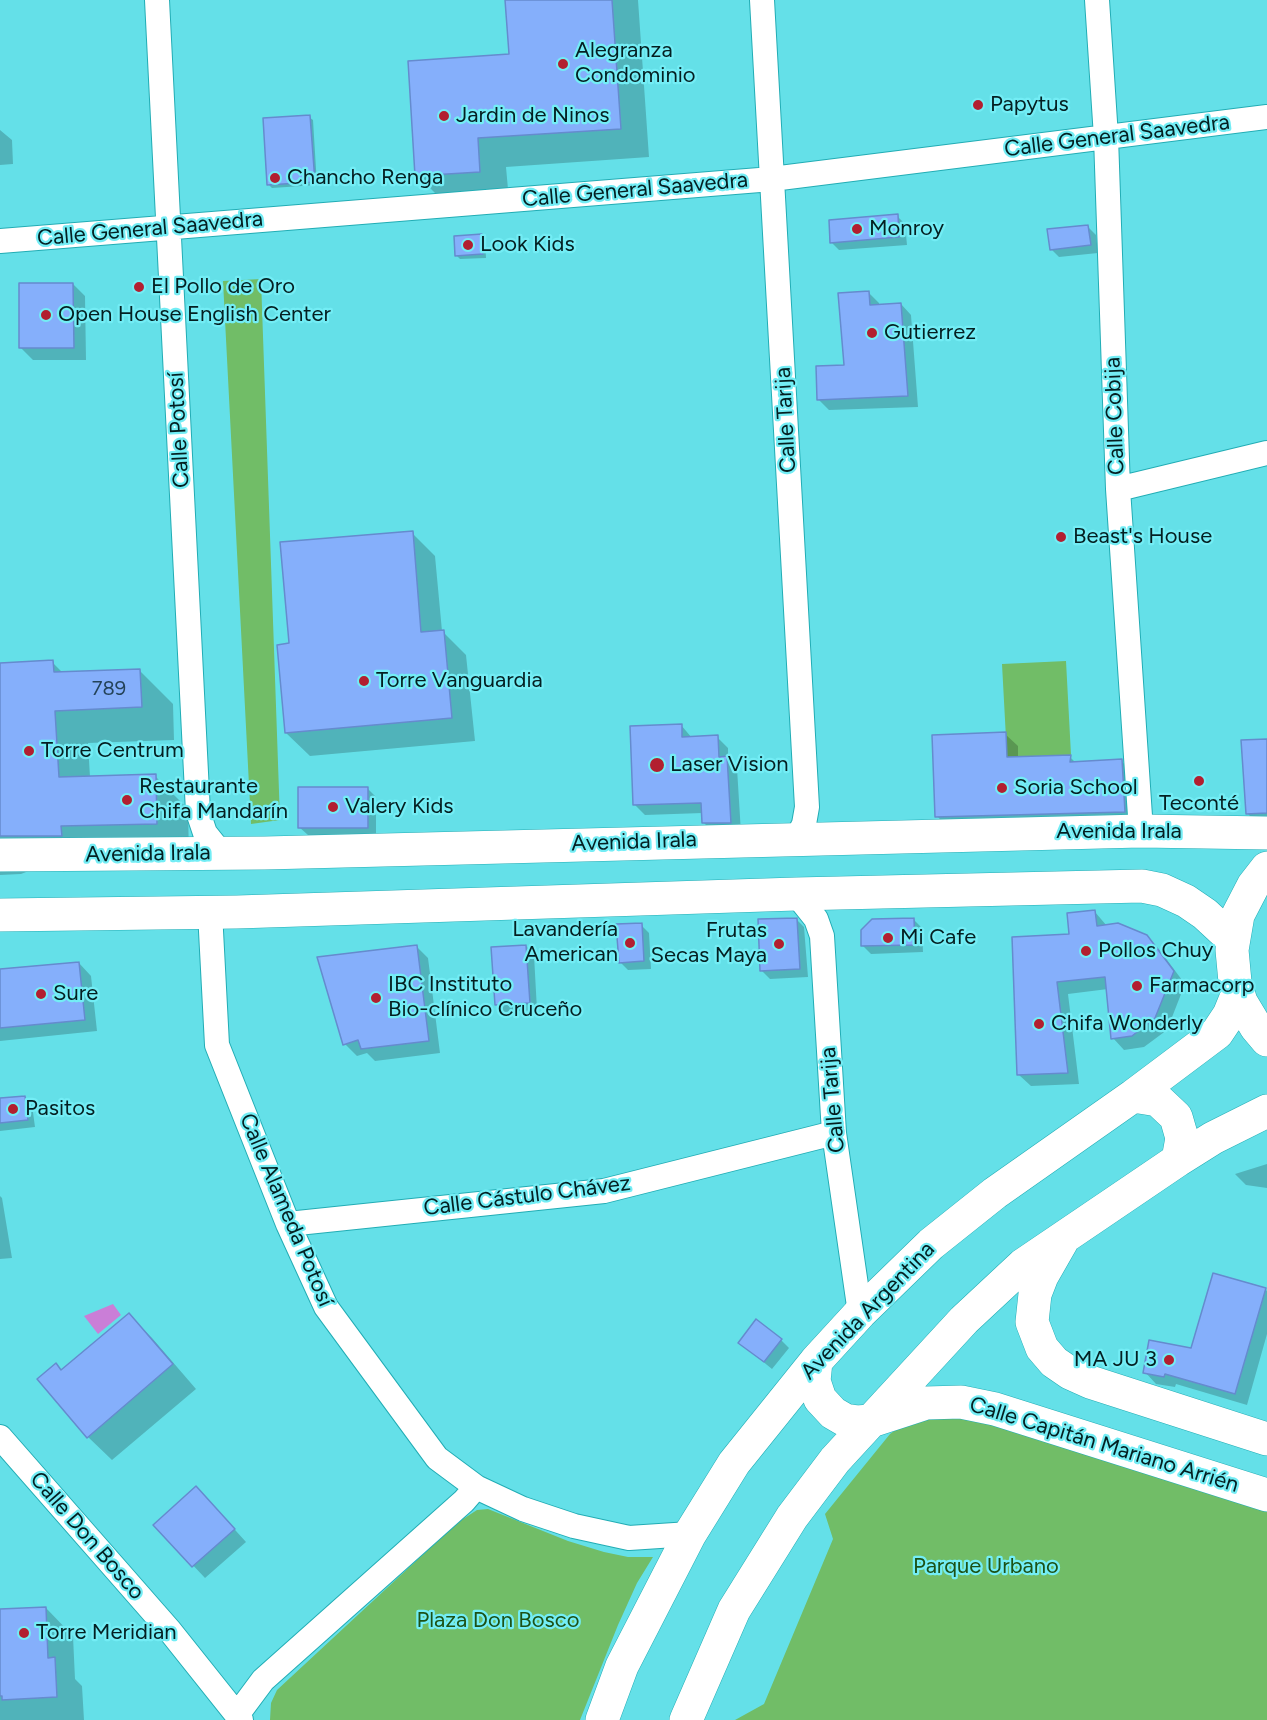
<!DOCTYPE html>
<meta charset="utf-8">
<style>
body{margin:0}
canvas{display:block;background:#64e0e8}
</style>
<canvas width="1267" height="1720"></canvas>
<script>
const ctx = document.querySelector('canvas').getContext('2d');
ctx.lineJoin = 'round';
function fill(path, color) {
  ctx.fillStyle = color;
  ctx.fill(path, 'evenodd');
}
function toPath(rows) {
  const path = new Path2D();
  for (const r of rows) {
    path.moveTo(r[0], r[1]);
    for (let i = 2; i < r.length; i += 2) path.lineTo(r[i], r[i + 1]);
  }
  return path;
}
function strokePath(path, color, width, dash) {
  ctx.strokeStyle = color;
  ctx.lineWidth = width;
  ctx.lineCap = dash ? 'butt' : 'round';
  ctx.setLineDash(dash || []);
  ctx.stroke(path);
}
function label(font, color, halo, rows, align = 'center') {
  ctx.font = font + ' Figtree,sans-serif';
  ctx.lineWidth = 4.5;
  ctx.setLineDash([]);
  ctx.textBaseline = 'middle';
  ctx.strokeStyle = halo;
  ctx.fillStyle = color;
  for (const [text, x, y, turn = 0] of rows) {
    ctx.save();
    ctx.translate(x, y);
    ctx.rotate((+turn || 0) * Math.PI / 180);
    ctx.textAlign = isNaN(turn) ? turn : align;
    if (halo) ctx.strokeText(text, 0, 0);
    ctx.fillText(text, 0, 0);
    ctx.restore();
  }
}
const green = toPath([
 [261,279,280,820,251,824,223,281],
 [1066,661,1071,755,1007,757,1002,664],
 [953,1404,1267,1496,1267,1720,735,1720,764,1704,833,1539,825,1514,890,1434,917,1414],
 [488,1509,568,1541,604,1552,628,1557,653,1557,637,1583,618,1625,580,1720,270,1720,271,1703,277,1690,457,1523,477,1510]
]);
const water = toPath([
 [113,1304,121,1315,98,1334,84,1316]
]);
const shadow = toPath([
 [507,0,638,0,649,157,506,167,509,200,446,204,417,175,511,56],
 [309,117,313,120,317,185,272,188,269,185],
 [0,130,12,140,13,164,0,165],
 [897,216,905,224,907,245,839,250,831,242],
 [1088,227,1096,235,1098,253,1059,257,1051,249],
 [482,236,485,239,486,258,460,259,456,255],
 [73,284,85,296,86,360,33,360,21,348],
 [868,292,879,303,879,306,901,304,911,315,918,407,829,410,819,400,846,366],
 [412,533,435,556,442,631,466,655,475,741,310,756,286,733],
 [52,662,64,674,140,671,173,704,174,740,88,743,90,777,155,776,188,809,189,856,34,869,21,874,0,875,0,664],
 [681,725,692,738,717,737,728,748,728,760,737,768,741,833,714,833,704,823,703,813,645,815,635,805],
 [1005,734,1018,746,1018,758,1070,757,1076,763,1121,761,1134,773,1137,824,949,829,937,816],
 [1267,740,1267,826,1260,826,1247,813],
 [368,789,376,797,376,835,308,835,299,827],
 [1095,912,1107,926,1146,936,1158,948,1185,984,1167,1030,1144,1047,1124,1050,1113,1038,1108,989,1068,994,1079,1084,1031,1086,1019,1075,1071,936],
 [796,919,804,927,808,977,770,979,762,971],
 [914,920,922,928,923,952,871,954,863,946],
 [641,925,649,933,651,969,628,970,620,962],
 [416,946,428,958,440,1053,375,1061,367,1053,357,1056,345,1044],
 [526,946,534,955,537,1010,504,1012,496,1004],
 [79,963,91,976,97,1031,0,1041,0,971],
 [24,1097,32,1105,35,1127,0,1131,0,1100],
 [1267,1164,1267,1188,1246,1185,1235,1174],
 [0,1196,2,1198,12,1258,0,1259],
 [1265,1289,1267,1291,1267,1334,1247,1405,1176,1384,1175,1387,1156,1384,1145,1372,1192,1350],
 [129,1315,152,1338,196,1389,112,1460,88,1437,62,1371],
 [781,1340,789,1348,772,1369,740,1343],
 [208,1500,246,1542,205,1578,155,1525],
 [46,1608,73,1636,75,1679,82,1686,84,1720,0,1720,0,1610]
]);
const building = toPath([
 [505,0,612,0,621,129,478,138,480,172,415,176,408,61,509,54,505,0],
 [310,115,315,182,267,185,263,118,310,115],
 [898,214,899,237,830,243,829,220,898,214],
 [1088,225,1091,245,1050,250,1047,229,1088,225],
 [482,234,483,254,455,256,454,236,482,234],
 [19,283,73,283,74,348,19,348,19,283],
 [869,291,870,305,901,303,908,396,817,400,816,366,844,365,838,293,869,291],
 [413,531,421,632,444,630,452,718,285,733,277,645,289,643,280,542,413,531],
 [53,660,54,672,140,669,142,707,55,711,59,777,156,774,157,824,61,826,62,836,0,836,0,663,53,660],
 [682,724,682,737,718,735,719,757,727,756,731,823,702,823,701,803,633,805,630,726,682,724],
 [1006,732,1007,757,1071,755,1070,762,1122,759,1125,812,935,817,932,735,1006,732],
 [1267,739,1267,813,1246,814,1241,740,1267,739],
 [298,787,368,787,368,828,298,828,298,787],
 [1095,910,1097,926,1118,923,1147,935,1174,971,1155,1018,1132,1036,1111,1039,1105,977,1057,982,1068,1073,1017,1075,1012,937,1069,934,1067,913,1095,910],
 [797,918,800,969,760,971,758,919,797,918],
 [914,918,915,945,861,946,861,930,872,919,914,918],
 [642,923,644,961,619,963,616,924,642,923],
 [417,945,429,1041,361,1049,358,1040,343,1045,317,957,417,945],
 [526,945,530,1003,495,1005,491,947,526,945],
 [79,962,85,1020,0,1028,0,969,79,962],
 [25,1096,28,1120,0,1123,0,1098,25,1096],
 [1213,1273,1266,1288,1235,1394,1165,1374,1164,1377,1143,1373,1149,1340,1191,1348,1213,1273],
 [129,1313,173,1364,87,1438,37,1379,56,1363,61,1370,129,1313],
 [756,1319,782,1339,764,1362,738,1343,756,1319],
 [196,1486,235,1529,192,1567,153,1525,196,1486],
 [46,1607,48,1658,55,1657,57,1697,2,1700,2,1696,0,1696,0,1609,46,1607]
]);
const street = toPath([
 [157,0,198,812,205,833,221,853],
 [762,0,807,807,804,824,797,838],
 [1097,0,1106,137,1118,489,1141,831],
 [0,241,772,179,1267,117],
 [1118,489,1267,453],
 [796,894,816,919,822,936,834,1133,860,1313],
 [210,912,217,1045,288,1224,326,1307,437,1458,476,1487,523,1509,574,1526,629,1538,690,1534],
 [288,1224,604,1191,834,1133],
 [0,1437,170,1631,241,1720],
 [237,1715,263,1680,464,1501,476,1487]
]);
const secondary = toPath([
 [0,855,265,853,1141,831,1267,833],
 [1267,868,1253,886,1238,915,1232,950,1235,982,1241,1002,1256,1027,1267,1040],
 [0,915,237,912,796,894,1142,886,1162,890,1186,901,1205,914,1232,939],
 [1133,1096,1158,1100,1176,1117,1182,1138,1178,1160],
 [1062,1241,1042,1276,1035,1294,1032,1322,1042,1348,1054,1362,1070,1373,1090,1382,1267,1439],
 [816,1361,814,1381,820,1399,833,1413,845,1420,857,1422,871,1421,926,1403,961,1402,995,1409,1267,1495],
 [602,1720,622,1666,690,1534,734,1463,816,1361,860,1313,931,1244,995,1193,1133,1096,1217,1033,1229,1015,1238,993],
 [686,1720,734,1610,792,1517,835,1460,964,1320,1023,1265,1178,1160,1213,1138,1267,1111]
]);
const markers = [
 [563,64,6,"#b21f30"],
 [978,105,6,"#b21f30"],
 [444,116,6,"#b21f30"],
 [275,178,6,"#b21f30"],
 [857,229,6,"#b21f30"],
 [468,245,6,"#b21f30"],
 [139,287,6,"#b21f30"],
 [46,315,6,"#b21f30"],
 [872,333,6,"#b21f30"],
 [1061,537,6,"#b21f30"],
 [364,681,6,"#b21f30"],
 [29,751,6,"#b21f30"],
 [657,765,8,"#b21f30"],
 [1199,781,6,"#b21f30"],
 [1002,788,6,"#b21f30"],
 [127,800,6,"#b21f30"],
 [333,807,6,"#b21f30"],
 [888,938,6,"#b21f30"],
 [630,943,6,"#b21f30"],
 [779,944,6,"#b21f30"],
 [1086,951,6,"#b21f30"],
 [1137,986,6,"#b21f30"],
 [41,994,6,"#b21f30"],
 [376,998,6,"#b21f30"],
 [1039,1024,6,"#b21f30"],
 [13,1109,6,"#b21f30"],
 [1169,1360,6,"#b21f30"],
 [24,1633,6,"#b21f30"]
];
const numberNames = [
 ["789",109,689]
];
const poiNames = [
 ["Alegranza",575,51],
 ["Condominio",575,76],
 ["Papytus",990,105],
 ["Jardin de Ninos",456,116],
 ["Chancho Renga",287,178],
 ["Monroy",869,229],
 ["Look Kids",480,245],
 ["El Pollo de Oro",151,287],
 ["Open House English Center",58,315],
 ["Gutierrez",884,333],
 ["Beast's House",1073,537],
 ["Torre Vanguardia",376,681],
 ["Torre Centrum",41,751],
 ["Laser Vision",670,765],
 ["Restaurante",139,787],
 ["Chifa Mandarín",139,812],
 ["Soria School",1014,788],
 ["Teconté",1199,804,"center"],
 ["Valery Kids",345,807],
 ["Lavandería",618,930,"right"],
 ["American",618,955,"right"],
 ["Frutas",767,931,"right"],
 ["Secas Maya",767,956,"right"],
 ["Mi Cafe",900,938],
 ["Pollos Chuy",1098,951],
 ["IBC Instituto",388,985],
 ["Bio-clínico Cruceño",388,1010],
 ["Farmacorp",1149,986],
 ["Sure",53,994],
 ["Chifa Wonderly",1051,1024],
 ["Pasitos",25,1109],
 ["MA JU 3",1157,1360,"right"],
 ["Torre Meridian",36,1633]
];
const streetNames = [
 ["Calle General Saavedra",1117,136,-7],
 ["Calle General Saavedra",635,190,-5],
 ["Calle General Saavedra",150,229,-5],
 ["Calle Cobija",1115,416,-92],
 ["Calle Tarija",786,420,-93],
 ["Calle Potosí",179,430,-93],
 ["Avenida Irala",1119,832],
 ["Avenida Irala",634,842,-2],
 ["Avenida Irala",148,854,-1],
 ["Calle Tarija",833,1100,-95],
 ["Calle Cástulo Chávez",527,1196,-7],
 ["Calle Alameda Potosí",286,1210,67],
 ["Avenida Argentina",868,1311,-46],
 ["Calle Capitán Mariano Arrién",1104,1445,17],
 ["Calle Don Bosco",87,1536,49]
];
const parkNames = [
 ["Parque Urbano",986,1567],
 ["Plaza Don Bosco",498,1621]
];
fill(green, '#71bd67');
fill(water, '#ca7ed7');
fill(shadow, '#0003');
fill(building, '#85affb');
strokePath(building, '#658bce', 1.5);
strokePath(street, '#22adb5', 26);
strokePath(secondary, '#22adb5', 34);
strokePath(street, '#fff', 24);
strokePath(secondary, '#fff', 33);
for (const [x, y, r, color] of markers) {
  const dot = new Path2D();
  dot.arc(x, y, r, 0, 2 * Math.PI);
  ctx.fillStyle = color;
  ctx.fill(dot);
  strokePath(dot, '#73edf5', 2);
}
label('20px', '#244358', null, numberNames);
label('22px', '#041f21', '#73edf5', poiNames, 'left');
label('22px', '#041f21', '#73edf5', streetNames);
label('22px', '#1c5115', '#73edf5', parkNames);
</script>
